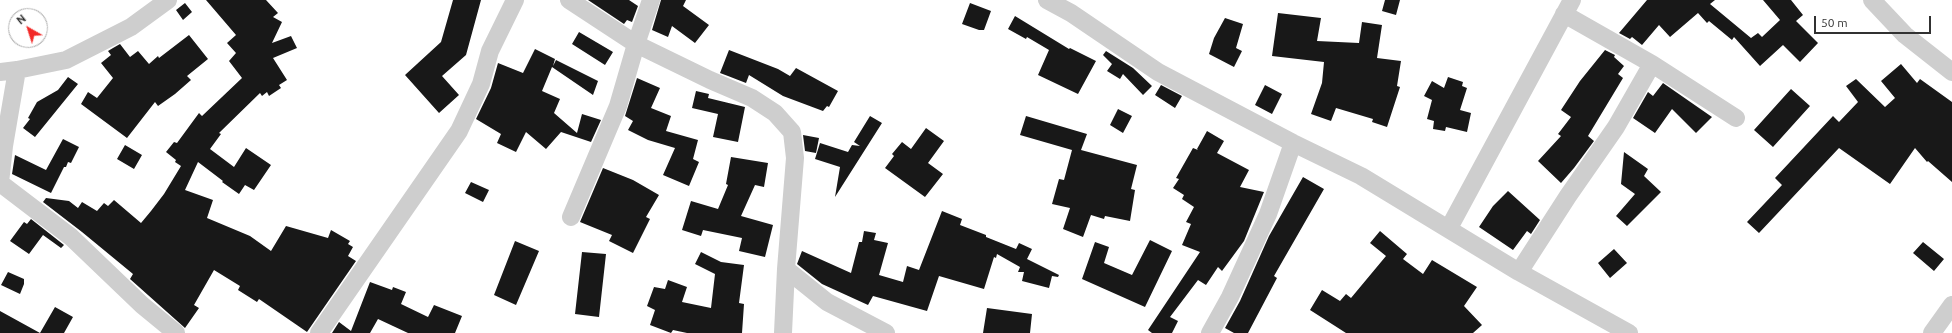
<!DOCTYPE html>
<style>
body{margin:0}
#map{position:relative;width:1952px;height:333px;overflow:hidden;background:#fff;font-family:Ubuntu,sans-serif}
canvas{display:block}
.north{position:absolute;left:8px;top:8px;width:40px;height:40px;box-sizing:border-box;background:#fff;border:1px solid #adadad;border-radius:50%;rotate:321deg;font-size:11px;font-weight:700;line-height:16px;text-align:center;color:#313131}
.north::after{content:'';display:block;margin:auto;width:14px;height:18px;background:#f22a28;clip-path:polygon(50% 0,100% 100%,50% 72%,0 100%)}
.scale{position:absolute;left:1814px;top:16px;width:117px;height:18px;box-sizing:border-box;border:2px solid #313131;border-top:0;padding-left:5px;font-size:12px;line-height:14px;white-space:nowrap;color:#313131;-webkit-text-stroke:3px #fff;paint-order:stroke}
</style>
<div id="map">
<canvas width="1952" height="333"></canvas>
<div class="north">N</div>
<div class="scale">50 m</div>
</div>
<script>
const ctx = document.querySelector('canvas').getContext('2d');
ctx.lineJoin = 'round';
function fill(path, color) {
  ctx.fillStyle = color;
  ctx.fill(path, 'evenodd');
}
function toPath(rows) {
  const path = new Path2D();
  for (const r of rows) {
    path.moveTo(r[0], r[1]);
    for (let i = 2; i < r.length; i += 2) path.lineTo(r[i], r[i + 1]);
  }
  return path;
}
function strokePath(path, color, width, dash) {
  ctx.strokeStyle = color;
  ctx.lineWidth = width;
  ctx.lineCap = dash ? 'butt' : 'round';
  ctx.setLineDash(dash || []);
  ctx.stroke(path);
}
const building = toPath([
 [206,0,266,0,278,13,273,17,282,22,272,43,291,36,297,48,273,58,287,80,279,85,281,88,269,96,267,92,262,96,260,93,219,133,221,134,210,149,234,167,246,148,271,165,254,190,245,185,239,194,222,182,223,181,198,162,185,190,213,200,207,218,250,236,271,251,286,226,328,238,331,230,350,241,348,244,353,247,348,256,356,261,307,332,259,299,257,302,238,290,240,286,214,270,194,305,199,308,185,328,130,279,133,274,82,232,43,202,46,198,69,201,78,208,82,202,97,211,104,203,108,206,114,200,141,223,151,211,164,194,181,166,175,162,176,160,166,152,174,142,177,143,199,113,202,116,242,78,229,61,236,53,227,43,236,35],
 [453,0,481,0,466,55,442,76,459,95,439,113,405,75,441,42],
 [588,0,629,0,638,6,632,22,627,20,624,24],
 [661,0,686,0,683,6,709,25,695,43,672,26,668,37,652,30],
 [1385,0,1400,0,1396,15,1382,11],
 [1647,0,1715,0,1710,4,1751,38,1758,33,1762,37,1780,20,1763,0,1791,0,1803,15,1796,21,1818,43,1800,62,1783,45,1760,66,1734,37,1732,40,1709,21,1707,23,1698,13,1670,37,1659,25,1642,45,1632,37,1630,39,1619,33],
 [185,3,192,12,183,20,176,10],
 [970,3,991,11,984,30,979,30,962,24],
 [1278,13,1321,18,1317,41,1359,43,1362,22,1382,25,1377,58,1401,61,1397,86,1400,87,1387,127,1372,122,1373,119,1336,108,1331,121,1311,114,1322,83,1324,62,1272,56],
 [1015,16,1069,49,1070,48,1096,61,1078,94,1038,75,1049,50,1027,37,1026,39,1008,29],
 [1225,18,1243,24,1236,48,1242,51,1234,67,1209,54,1214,38],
 [579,32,613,52,605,65,572,44],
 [189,35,208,59,187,76,191,80,175,94,158,106,155,102,127,138,81,104,88,92,97,98,113,78,101,63,111,55,108,51,113,48,120,44,130,57,138,51,149,64,158,56,159,58],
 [535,49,555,59,553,66,556,60,598,81,593,95,552,67,542,91,560,99,554,113,577,133,582,114,601,120,591,142,561,132,546,149,526,132,516,152,497,143,501,134,476,119,491,88,498,63,523,73],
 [729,50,778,69,790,76,796,68,838,91,829,107,827,106,823,111,783,96,749,75,746,83,728,76,720,73],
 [1605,50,1615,55,1614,57,1624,66,1618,74,1623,78,1588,136,1594,141,1574,168,1561,183,1538,161,1561,136,1558,134,1571,117,1561,110,1580,81],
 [1106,51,1133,68,1152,86,1143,95,1123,74,1120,79,1107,71,1112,64,1103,55],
 [1901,64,1917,83,1920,79,1952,102,1952,182,1928,161,1927,162,1915,148,1890,184,1839,148,1759,233,1747,222,1782,185,1775,178,1833,116,1839,122,1858,102,1846,86,1856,79,1885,107,1895,98,1881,81],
 [68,77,78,84,35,137,23,128,30,119,28,118,37,102,58,90],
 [1448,77,1463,82,1462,86,1467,88,1460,110,1471,113,1467,132,1446,127,1445,131,1433,129,1434,121,1427,119,1432,100,1424,96,1432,81,1444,88],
 [637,78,660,88,651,108,671,116,666,131,698,140,693,159,699,162,689,186,663,175,675,148,648,140,628,130,633,121,625,116],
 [1663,83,1712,117,1696,133,1672,109,1655,133,1633,118,1648,92,1653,96],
 [1161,85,1182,96,1175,108,1155,95],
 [1265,85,1282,94,1272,114,1255,105],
 [1791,89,1810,106,1773,147,1754,130],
 [696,91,709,94,708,98,745,107,738,142,713,137,718,114,692,108],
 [1118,109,1132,116,1123,133,1110,125],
 [870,116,882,123,835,197,840,167,815,159,820,143,848,152,852,145,860,146,854,142],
 [1026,116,1087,134,1081,150,1137,165,1131,189,1135,190,1130,221,1105,216,1104,219,1091,215,1083,237,1063,229,1070,208,1052,204,1059,179,1064,180,1072,150,1020,135],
 [926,128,944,141,928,163,943,174,925,197,885,168,894,156,892,154,902,142,911,149],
 [1207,131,1224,141,1217,153,1249,170,1240,187,1264,192,1244,241,1222,271,1218,267,1206,285,1198,280,1170,317,1178,321,1172,333,1152,333,1148,330,1200,252,1182,245,1191,224,1186,222,1194,207,1182,199,1184,195,1173,188,1179,179,1176,178,1193,148,1198,150,1197,149],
 [803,135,819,138,816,153,805,151],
 [63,139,79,147,71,163,68,162,66,167,64,167,51,193,12,174,15,155,46,170],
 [125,145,142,155,134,169,117,159],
 [1624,152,1648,169,1644,176,1661,192,1627,226,1616,216,1635,194,1621,184],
 [731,157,768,163,764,187,755,185,741,216,773,225,765,257,739,251,742,238,703,230,701,236,682,230,691,201,718,209,728,185,726,184],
 [603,168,633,180,659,195,646,217,650,219,633,253,609,241,612,235,580,222],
 [1303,177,1324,189,1274,276,1277,278,1248,333,1234,333,1225,328,1240,301,1269,236],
 [471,182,489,190,483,202,465,193],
 [1508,191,1540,220,1531,234,1527,231,1513,250,1479,227,1493,206],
 [942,211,962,219,960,225,986,235,986,237,1016,249,1019,243,1032,249,1027,259,1059,275,1058,277,1052,276,1049,288,1022,281,1024,272,1018,272,1020,267,997,254,996,258,994,257,984,289,939,276,927,311,873,296,868,305,822,284,797,264,802,251,851,273,859,242,862,242,864,231,876,233,874,240,888,243,879,275,903,282,907,266,919,270],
 [31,219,64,245,61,248,43,235,29,254,10,241,24,222,27,224],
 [1380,231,1407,254,1403,259,1423,274,1432,260,1477,287,1464,306,1482,325,1473,333,1346,333,1310,310,1322,290,1340,301,1346,294,1351,298,1386,256,1370,243],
 [1150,240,1172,251,1145,307,1082,279,1095,242,1109,247,1104,263,1132,275],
 [515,241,539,251,516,305,494,295],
 [1923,242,1944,259,1934,271,1913,253],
 [1614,249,1627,263,1610,278,1598,263],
 [582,252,606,254,599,317,575,314],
 [701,252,721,262,744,265,739,303,744,304,742,333,687,333,673,330,671,333,650,325,655,310,647,306,654,287,665,289,668,280,687,287,682,302,711,308,715,274,695,264],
 [8,272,24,279,24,284,20,294,1,285],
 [370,282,392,290,393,287,406,292,401,304,428,317,434,305,462,316,455,333,408,333,378,319,370,333,332,333,339,322,351,331],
 [55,307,73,317,64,333,40,333],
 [987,308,1032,314,1030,333,983,333],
 [0,311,40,333,0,333]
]);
const street = toPath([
 [569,0,636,44,710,80,752,98,775,113,792,132,795,158,786,269,783,333],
 [1047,0,1071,13,1158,72,1293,143,1361,176,1519,272,1629,333],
 [1872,0,1905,35,1952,72],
 [1564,14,1652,64,1736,118],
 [0,72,17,70,66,60,131,27,168,0],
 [0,183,71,237,142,305,176,333],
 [0,183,4,146,17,70],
 [571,217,618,106,636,44,651,0],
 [1449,228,1572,0],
 [786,269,827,302,886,333],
 [1519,272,1568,196,1616,127,1652,64],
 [319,333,459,131,481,84,490,51,515,0],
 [1210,333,1230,297,1268,214,1293,143],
 [1932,333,1952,305]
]);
fill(building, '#181818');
strokePath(street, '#cecece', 18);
</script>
